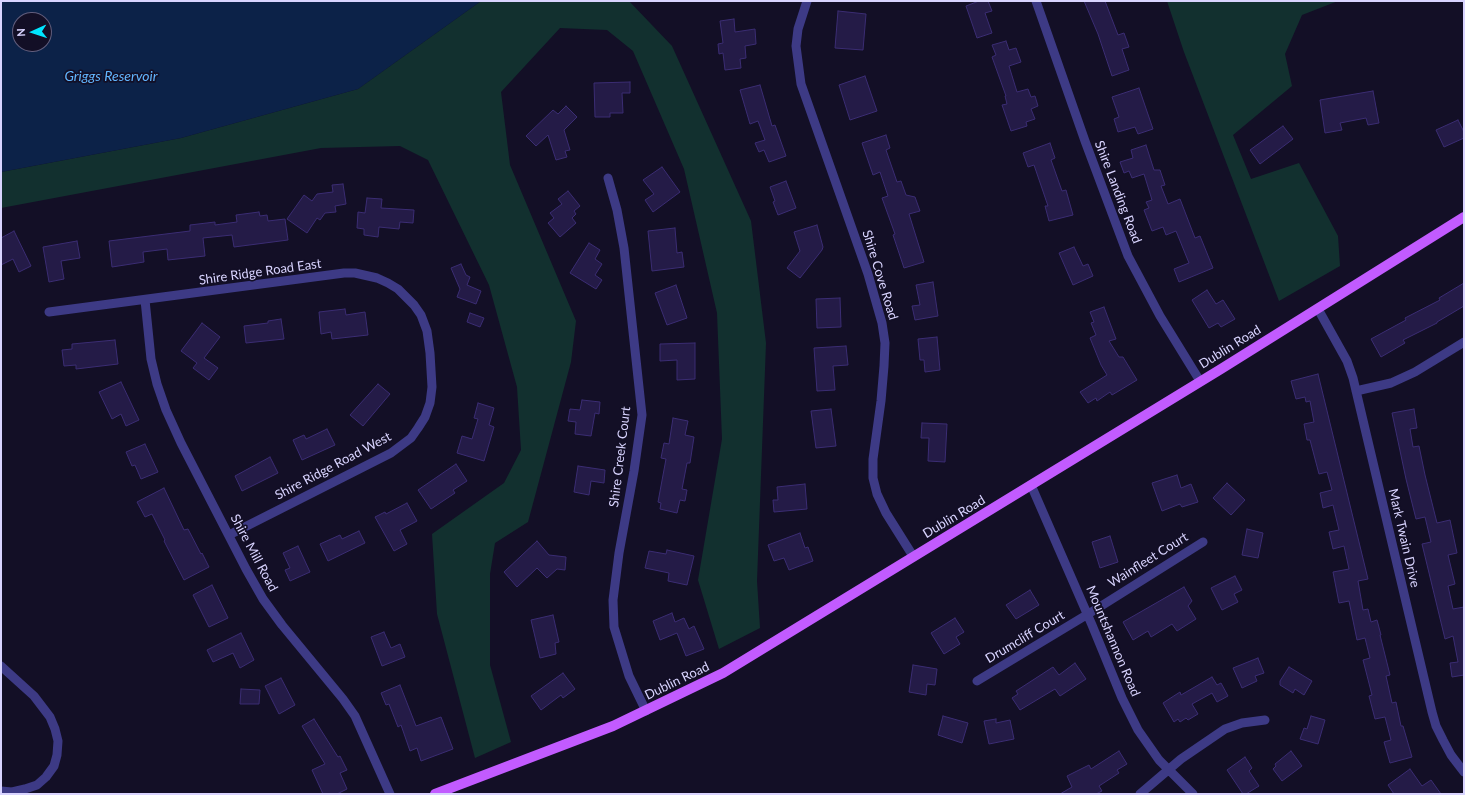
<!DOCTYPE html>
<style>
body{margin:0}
#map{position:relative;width:1465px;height:795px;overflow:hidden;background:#130f26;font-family:Lato,sans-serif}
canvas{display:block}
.frame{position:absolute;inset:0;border:2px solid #d9d4ff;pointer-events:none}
.north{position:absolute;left:12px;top:12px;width:40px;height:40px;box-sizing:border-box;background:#130f26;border:1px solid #625e7d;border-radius:50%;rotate:267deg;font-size:11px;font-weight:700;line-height:16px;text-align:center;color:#d9d4ff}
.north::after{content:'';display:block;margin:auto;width:14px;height:18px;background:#00e5ff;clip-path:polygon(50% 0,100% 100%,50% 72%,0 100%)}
</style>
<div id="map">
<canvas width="1465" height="795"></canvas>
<div class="frame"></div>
<div class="north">N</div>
</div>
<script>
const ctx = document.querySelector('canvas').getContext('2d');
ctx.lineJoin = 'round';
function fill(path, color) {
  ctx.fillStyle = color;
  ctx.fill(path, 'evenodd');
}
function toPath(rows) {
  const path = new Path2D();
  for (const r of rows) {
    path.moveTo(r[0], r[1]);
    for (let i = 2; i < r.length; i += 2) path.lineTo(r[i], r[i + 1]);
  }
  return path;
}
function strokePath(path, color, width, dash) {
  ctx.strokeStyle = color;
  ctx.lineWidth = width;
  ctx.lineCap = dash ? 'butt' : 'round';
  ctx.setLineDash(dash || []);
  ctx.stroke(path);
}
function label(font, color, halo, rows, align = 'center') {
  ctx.font = font + ' Lato,sans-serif';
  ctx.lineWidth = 3.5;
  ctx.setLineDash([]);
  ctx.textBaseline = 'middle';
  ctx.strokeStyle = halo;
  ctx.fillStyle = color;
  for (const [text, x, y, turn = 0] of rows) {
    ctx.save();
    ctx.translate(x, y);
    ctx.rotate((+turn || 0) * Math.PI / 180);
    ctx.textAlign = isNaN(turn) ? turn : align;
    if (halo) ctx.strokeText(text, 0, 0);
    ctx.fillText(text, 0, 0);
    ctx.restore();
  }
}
const green = toPath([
 [481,1,629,1,672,46,751,221,766,343,757,581,760,628,719,649,698,580,722,439,717,313,684,169,633,51,607,30,560,28,501,92,510,165,576,321,571,362,528,522,495,543,490,574,490,665,511,742,475,758,437,614,432,534,504,483,521,450,517,387,489,285,428,160,400,146,321,148,1,208,1,172,181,138,358,89],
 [1167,1,1186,2,1338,1,1302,15,1285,54,1292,86,1233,135,1251,179,1299,163,1338,236,1340,266,1279,301,1184,52]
]);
const water = toPath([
 [1,1,481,1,358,89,181,138,1,172],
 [20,20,44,20,44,44,20,44]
]);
const building = toPath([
 [979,1,988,1,992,11,985,13,992,33,977,38,966,6,979,1],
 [1084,1,1105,1,1118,35,1124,33,1129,47,1122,49,1129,70,1112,76,1098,34,1084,1],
 [838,11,866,14,863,50,835,48,838,11],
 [734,19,735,32,755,29,756,44,745,46,746,58,740,59,741,68,725,70,723,53,719,54,718,44,723,43,720,21,734,19],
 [1006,41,1009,50,1016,48,1021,62,1009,66,1017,92,1028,89,1031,97,1035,96,1038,106,1031,109,1035,119,1026,122,1027,126,1011,131,1002,105,1007,104,1005,96,1006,96,992,57,996,55,992,45,1006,41],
 [865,76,877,111,850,120,839,85,865,76],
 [630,82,630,93,622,93,623,113,610,113,610,117,595,117,594,83,630,82],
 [760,85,772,126,775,125,786,156,769,162,764,150,759,152,755,143,765,140,758,121,750,124,740,90,760,85],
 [1139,88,1153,129,1138,134,1135,127,1118,132,1114,119,1119,117,1112,97,1139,88],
 [1373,91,1379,123,1368,125,1366,118,1340,123,1342,130,1325,133,1320,100,1373,91],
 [566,106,577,117,564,130,570,150,565,151,567,157,556,160,548,135,536,146,526,136,553,110,558,114,566,106],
 [1458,120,1464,132,1464,138,1444,147,1436,130,1458,120],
 [1283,126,1293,139,1260,164,1250,150,1283,126],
 [886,135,890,148,886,150,897,182,901,181,906,195,915,197,920,211,909,214,924,262,904,268,893,235,895,234,882,198,888,196,880,172,873,175,862,143,886,135],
 [1050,143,1055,158,1051,160,1062,191,1066,190,1073,215,1049,221,1045,206,1048,206,1034,165,1028,167,1023,153,1050,143],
 [1146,145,1154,170,1160,170,1165,185,1161,186,1168,204,1180,199,1195,238,1200,236,1213,268,1179,282,1174,269,1189,263,1176,231,1166,235,1163,227,1152,231,1144,210,1149,208,1146,202,1152,200,1144,174,1132,178,1129,171,1124,173,1120,162,1133,158,1131,150,1146,145],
 [662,167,680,192,653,212,645,200,654,194,643,180,662,167],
 [786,181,796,208,778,215,773,202,775,201,770,187,786,181],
 [343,184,346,204,335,206,336,212,325,213,320,220,317,218,307,233,287,219,304,195,312,201,317,194,333,192,332,185,343,184],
 [568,191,580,206,574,211,576,214,572,218,576,223,560,237,548,223,554,218,550,213,562,204,558,199,568,191],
 [367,198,382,199,381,208,414,210,413,223,400,222,399,229,379,227,378,237,364,235,364,229,357,228,358,212,365,213,367,198],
 [259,212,260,216,267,215,268,221,285,219,288,240,234,247,232,235,203,238,205,256,168,260,167,249,143,252,144,262,112,267,109,241,190,231,190,225,215,222,215,225,237,222,236,215,259,212],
 [817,225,823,247,822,250,800,278,787,268,800,251,794,232,817,225],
 [675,228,677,253,682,252,684,267,652,271,648,231,675,228],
 [14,231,31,266,19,272,13,259,1,265,1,238,14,231],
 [77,241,80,258,61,261,64,279,49,282,43,247,77,241],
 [589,243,600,250,595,259,602,264,595,275,602,280,596,289,570,273,589,243],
 [1074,247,1083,266,1088,264,1093,276,1073,285,1059,253,1074,247],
 [461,264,466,275,470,277,467,285,481,291,476,304,457,297,460,289,451,268,461,264],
 [933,282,938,316,915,320,912,306,920,305,916,285,933,282],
 [1464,283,1464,306,1437,322,1437,323,1403,340,1405,343,1381,357,1371,339,1406,320,1405,318,1440,300,1439,298,1464,283],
 [676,285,687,318,667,325,655,293,676,285],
 [1207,290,1216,304,1223,300,1235,319,1221,327,1218,323,1209,328,1192,300,1207,290],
 [840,298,841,327,817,328,816,299,840,298],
 [1104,307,1116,339,1109,341,1119,357,1123,357,1137,380,1112,395,1110,392,1097,401,1096,398,1088,403,1080,392,1107,375,1101,365,1090,338,1096,335,1091,323,1094,322,1090,312,1104,307],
 [345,309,346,315,365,312,368,335,332,339,331,332,321,334,319,312,345,309],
 [470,313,484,318,480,327,467,322,470,313],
 [281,319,284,339,246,343,244,326,268,323,268,321,281,319],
 [202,323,220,337,204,358,218,368,209,380,193,368,197,363,181,351,202,323],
 [937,337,940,370,925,372,924,360,920,360,918,339,937,337],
 [115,340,118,364,76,369,76,365,64,366,62,350,72,349,72,344,115,340],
 [695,343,695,379,677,380,677,360,660,361,660,344,695,343],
 [846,346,848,365,833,366,835,390,817,391,814,348,846,346],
 [1318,374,1368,579,1358,581,1363,610,1368,609,1371,622,1377,620,1381,635,1380,635,1390,675,1386,676,1392,703,1396,702,1401,726,1403,726,1412,757,1390,763,1384,742,1391,740,1385,717,1375,719,1369,696,1372,695,1363,660,1370,658,1365,638,1357,640,1349,601,1339,603,1333,572,1349,569,1344,546,1333,549,1329,532,1339,530,1333,505,1323,508,1320,493,1332,490,1327,472,1319,474,1310,440,1307,440,1304,424,1314,422,1310,401,1306,402,1305,397,1296,399,1291,381,1318,374],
 [121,382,139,420,126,426,121,414,112,419,99,392,121,382],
 [378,384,390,394,363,426,350,415,378,384],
 [582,400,600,402,599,414,595,413,591,436,575,434,576,422,568,421,570,409,580,410,582,400],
 [478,403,494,408,489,425,494,427,484,461,457,453,462,436,472,439,478,419,474,418,478,403],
 [831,409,836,446,816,448,811,411,831,409],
 [1414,409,1417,428,1410,429,1413,447,1419,446,1425,475,1437,523,1450,520,1457,553,1448,555,1455,584,1448,586,1453,609,1464,607,1464,675,1452,677,1450,663,1458,662,1453,636,1445,639,1422,544,1431,542,1425,517,1416,519,1406,479,1392,413,1414,409],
 [673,418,688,421,685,435,694,437,690,463,687,463,682,489,687,490,685,501,680,500,677,513,660,509,661,503,658,502,666,459,661,458,664,443,669,444,673,418],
 [922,423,947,424,945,462,928,461,929,438,921,438,922,423],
 [327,429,335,445,302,460,293,440,304,435,306,439,327,429],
 [145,444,158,472,141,479,135,465,132,466,126,452,145,444],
 [270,457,278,473,242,491,235,476,270,457],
 [456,464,467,481,453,490,455,493,431,509,418,490,456,464],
 [578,466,605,470,604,483,591,481,589,495,574,492,578,466],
 [1177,475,1181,488,1191,484,1198,502,1182,507,1180,504,1162,511,1152,483,1177,475],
 [1227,483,1245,500,1231,515,1213,498,1227,483],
 [805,484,807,509,774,512,773,500,778,500,777,487,805,484],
 [164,488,184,530,188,529,201,554,202,553,209,567,184,580,164,541,165,540,152,514,145,517,137,502,164,488],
 [407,503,417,521,400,530,407,544,394,551,375,517,385,512,386,514,407,503],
 [1247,529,1263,533,1258,558,1242,555,1247,529],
 [359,531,365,543,328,561,320,544,340,535,342,539,359,531],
 [800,533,805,548,808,547,813,561,789,570,784,558,774,561,768,545,800,533],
 [1110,536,1118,562,1100,568,1092,542,1110,536],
 [537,541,549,555,566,557,565,570,557,569,547,578,537,568,517,587,504,572,537,541],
 [298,546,310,572,290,581,285,570,290,568,283,553,298,546],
 [667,550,694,556,687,585,668,581,669,573,645,568,649,551,666,554,667,550],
 [1235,576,1242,590,1234,594,1238,602,1222,610,1211,588,1235,576],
 [212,585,228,618,209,627,193,595,212,585],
 [1184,587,1192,601,1188,606,1196,619,1177,631,1172,624,1151,637,1148,631,1133,640,1123,622,1184,587],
 [1030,590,1039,605,1016,619,1006,605,1030,590],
 [672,613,675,622,684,618,689,629,694,626,704,649,686,656,677,633,660,640,653,621,672,613],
 [553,615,559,642,555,643,556,654,540,658,531,620,553,615],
 [955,618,964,632,956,637,960,644,944,654,931,633,955,618],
 [384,632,391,648,400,644,405,657,382,666,371,637,384,632],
 [241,633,254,660,240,668,233,653,213,662,207,650,241,633],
 [1258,658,1264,673,1255,676,1257,681,1242,688,1233,668,1258,658],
 [1075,663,1086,679,1060,696,1055,689,1020,710,1012,698,1018,694,1016,691,1053,667,1059,675,1075,663],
 [913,665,937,669,935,685,927,684,926,695,909,692,913,665],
 [1289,667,1312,681,1304,695,1295,689,1293,693,1280,685,1280,681,1289,667],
 [563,673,575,689,563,698,561,695,541,710,531,696,563,673],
 [1212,677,1217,685,1221,683,1228,696,1217,702,1212,693,1192,704,1198,714,1188,720,1186,718,1180,722,1178,719,1174,722,1163,703,1180,692,1181,695,1212,677],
 [281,678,295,705,279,714,265,686,281,678],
 [400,685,416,726,441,717,453,749,421,761,417,748,410,751,401,725,398,727,389,704,386,705,381,693,400,685],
 [241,689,260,690,259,704,240,704,241,689],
 [943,716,968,723,962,743,938,735,943,716],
 [1311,716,1325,720,1318,744,1300,739,1304,728,1307,729,1311,716],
 [314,719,338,757,340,756,347,770,340,773,347,789,337,794,323,794,312,770,325,764,302,726,314,719],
 [996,719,996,723,1010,720,1014,739,989,744,984,721,996,719],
 [1119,751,1127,764,1117,770,1119,773,1099,786,1102,791,1096,794,1060,794,1072,787,1067,776,1089,765,1091,769,1119,751],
 [1291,751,1302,766,1282,781,1273,769,1276,766,1275,764,1291,751],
 [1245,757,1252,768,1249,771,1259,786,1246,794,1243,794,1227,770,1245,757],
 [1410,769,1422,786,1431,780,1441,794,1394,794,1388,785,1410,769]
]);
const street = toPath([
 [807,1,798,29,796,46,801,84,868,274,882,323,885,343,884,366,881,401,873,459,873,478,877,494,886,513,913,556],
 [1036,1,1085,141,1128,256,1160,316,1200,381],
 [608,178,617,210,624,248,642,415,634,471,619,553,613,600,614,627,629,676,646,711],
 [145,300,151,359,157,384,166,410,181,443,246,569,263,599,282,625,343,699,355,716,390,794],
 [1318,309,1347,361,1353,378,1432,712,1436,726,1443,740,1451,755,1464,772],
 [49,312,344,273,355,273,377,278,388,283,398,289,414,305,421,315,427,331,430,353,432,387,430,403,425,417,418,428,411,438,391,453,229,535],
 [1356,391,1391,383,1415,372,1464,342],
 [1031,485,1092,625,1122,698,1138,730,1159,760,1193,794],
 [1,666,34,696,50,717,55,729,58,741,57,755,54,766,46,777,37,785,25,789,12,792,1,791],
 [977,681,1098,608,1203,542],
 [1140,794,1181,759,1225,729,1242,723,1265,720]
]);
const primary = toPath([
 [435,794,613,726,723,673,1221,369,1464,217]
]);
const streetNames = [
 ["Shire Landing Road",1118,192,69],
 ["Shire Ridge Road East",260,272,-8],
 ["Shire Cove Road",880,275,73],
 ["Dublin Road",1230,347,-32],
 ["Shire Creek Court",620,457,-83],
 ["Shire Ridge Road West",333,466,-28],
 ["Dublin Road",954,517,-31],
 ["Mark Twain Drive",1404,538,77],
 ["Shire Mill Road",254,553,62],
 ["Wainfleet Court",1148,560,-32],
 ["Drumcliff Court",1025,637,-31],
 ["Mountshannon Road",1113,641,67],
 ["Dublin Road",677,681,-26]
];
const waterNames = [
 ["Griggs Reservoir",111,76]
];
fill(green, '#12302f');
fill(water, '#0c2248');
fill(building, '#241b47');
strokePath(building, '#3b2d73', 1);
strokePath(street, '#3d3a85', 9);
strokePath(primary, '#c25bff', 10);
label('13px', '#d9d4ff', '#130f26', streetNames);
label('italic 14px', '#62b6ff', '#130f26', waterNames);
</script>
